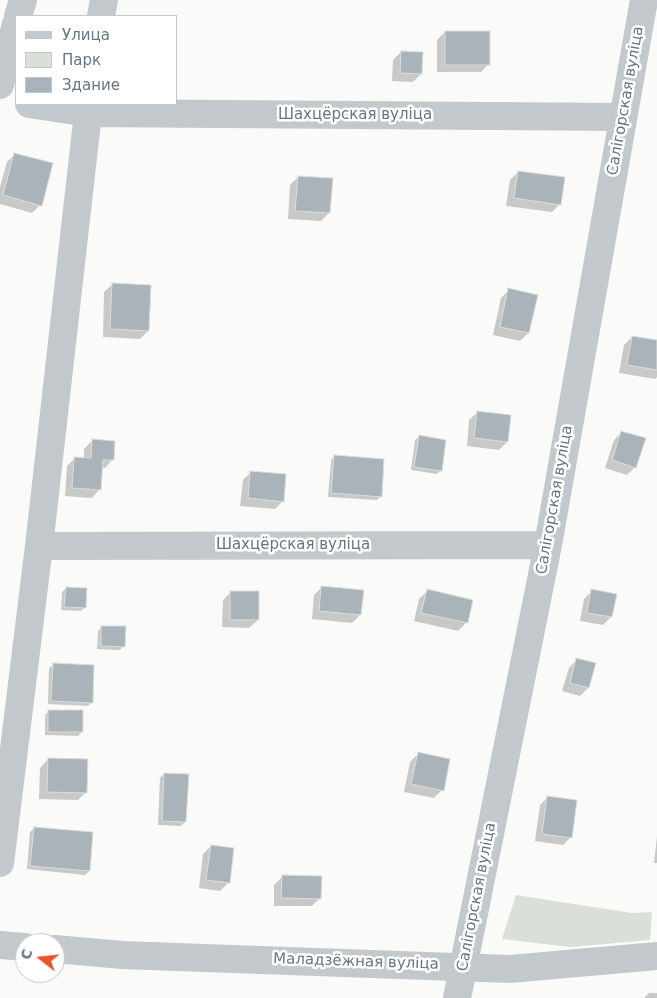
<!DOCTYPE html>
<meta charset="utf-8">
<style>
body{margin:0}
#map{position:relative;width:657px;height:998px;overflow:hidden;background:#fafaf8;font-family:"DejaVu Sans",sans-serif}
canvas{display:block}
.legend{position:absolute;left:15px;top:15px;width:162px;height:90px;box-sizing:border-box;background:#fff;border:1px solid #c1c8cd;margin:0;padding:6px 9px;list-style:none;font-size:15px;color:#657683}
.legend li{display:flex;align-items:center;gap:10px;height:25px}
.legend b{width:25px;border:1px solid #c1c8cd}
.north{position:absolute;left:15px;top:933px;width:50px;height:50px;box-sizing:border-box;background:#fff;border:1px solid #c1c8cd;border-radius:50%;rotate:286deg;font-size:14px;font-weight:700;line-height:20px;text-align:center;color:#657683}
.north::after{content:'';display:block;margin:auto;width:18px;height:22px;background:#e4572e;clip-path:polygon(50% 0,100% 100%,50% 72%,0 100%)}
</style>
<div id="map">
<canvas width="657" height="998"></canvas>
<ul class="legend">
<li><b style="height:6px;background:#c3c8cc"></b>Улица</li>
<li><b style="height:14px;background:#dadfd7"></b>Парк</li>
<li><b style="height:14px;background:#aab3b9"></b>Здание</li>
</ul>
<div class="north">С</div>
</div>
<script>
const ctx = document.querySelector('canvas').getContext('2d');
ctx.lineJoin = 'round';
function fill(path, color) {
  ctx.fillStyle = color;
  ctx.fill(path, 'evenodd');
}
function toPath(rows) {
  const path = new Path2D();
  for (const r of rows) {
    path.moveTo(r[0], r[1]);
    for (let i = 2; i < r.length; i += 2) path.lineTo(r[i], r[i + 1]);
  }
  return path;
}
function strokePath(path, color, width, dash) {
  ctx.strokeStyle = color;
  ctx.lineWidth = width;
  ctx.lineCap = dash ? 'butt' : 'round';
  ctx.setLineDash(dash || []);
  ctx.stroke(path);
}
function label(font, color, halo, rows, align = 'center') {
  ctx.font = font + ' "DejaVu Sans",sans-serif';
  ctx.lineWidth = 5;
  ctx.setLineDash([]);
  ctx.textBaseline = 'middle';
  ctx.strokeStyle = halo;
  ctx.fillStyle = color;
  for (const [text, x, y, turn = 0] of rows) {
    ctx.save();
    ctx.translate(x, y);
    ctx.rotate((+turn || 0) * Math.PI / 180);
    ctx.textAlign = isNaN(turn) ? turn : align;
    if (halo) ctx.strokeText(text, 0, 0);
    ctx.fillText(text, 0, 0);
    ctx.restore();
  }
}
const green = toPath([
 [516,895,632,913,652,912,650,940,570,947,502,939]
]);
const shadow = toPath([
 [445,32,489,64,481,72,437,72,437,40],
 [401,52,421,74,413,82,392,81,393,60],
 [15,154,40,205,32,213,0,204,0,187,7,162],
 [518,172,560,204,552,212,506,206,510,180],
 [298,177,329,213,321,221,288,219,290,185],
 [113,284,148,331,140,339,103,337,104,292],
 [509,290,528,333,520,341,493,335,501,298],
 [632,337,657,341,657,377,655,379,619,373,624,345],
 [478,412,507,442,499,450,467,446,469,420],
 [622,432,635,467,627,475,605,468,614,440],
 [419,437,440,471,437,474,411,470,415,440],
 [92,441,113,459,105,468,101,467,100,489,92,498,65,496,67,466,75,458,84,459,84,449],
 [334,457,381,496,377,500,328,497,331,460],
 [251,472,283,501,275,509,240,506,243,480],
 [322,587,360,615,352,623,312,619,314,595],
 [66,588,85,607,81,611,61,610,62,592],
 [427,591,471,601,466,623,458,631,414,621,419,599],
 [592,591,611,617,603,625,580,621,584,599],
 [231,592,258,620,249,628,222,627,223,600],
 [102,627,124,646,120,650,97,649,98,631],
 [577,659,588,688,580,696,562,691,569,668],
 [53,665,91,703,88,706,48,704,49,668],
 [49,711,82,732,78,736,45,735,45,715],
 [418,754,442,790,434,798,404,792,410,762],
 [48,759,86,792,78,800,39,799,40,768],
 [164,774,185,822,181,826,158,825,160,778],
 [548,797,571,837,563,845,535,841,540,805],
 [34,828,89,871,85,875,27,869,30,832],
 [657,836,657,863,654,863],
 [211,846,233,849,228,883,220,891,199,888,203,854],
 [282,877,320,898,312,906,274,906,274,885],
 [649,993,657,993,657,998,644,998]
]);
const building = toPath([
 [445,31,490,31,490,65,445,65,445,31],
 [401,51,423,52,422,74,400,73,401,51],
 [14,153,53,163,42,206,3,195,14,153],
 [518,171,565,177,561,205,514,198,518,171],
 [298,176,333,178,330,213,295,211,298,176],
 [112,283,151,285,149,331,110,329,112,283],
 [508,288,538,295,529,333,500,327,508,288],
 [632,336,657,340,657,370,627,365,632,336],
 [477,411,511,415,508,442,474,438,477,411],
 [621,431,646,438,636,468,612,460,621,431],
 [419,435,446,440,442,471,414,467,419,435],
 [92,439,115,441,114,460,103,460,101,490,72,488,74,457,91,458,92,439],
 [334,455,384,459,382,497,331,493,334,455],
 [250,471,286,474,284,502,248,498,250,471],
 [321,586,364,590,361,615,319,611,321,586],
 [66,587,87,588,86,608,64,607,66,587],
 [427,589,473,600,468,623,421,613,427,589],
 [591,589,617,594,612,617,587,613,591,589],
 [230,591,259,591,259,620,230,620,230,591],
 [101,626,126,626,125,647,101,646,101,626],
 [576,658,596,663,589,688,570,683,576,658],
 [53,663,94,665,93,703,51,701,53,663],
 [48,710,83,710,83,732,48,732,48,710],
 [418,752,450,759,444,791,411,784,418,752],
 [48,758,88,759,87,793,47,792,48,758],
 [164,773,189,774,186,822,162,821,164,773],
 [547,796,577,800,572,838,542,834,547,796],
 [34,827,93,832,90,871,30,866,34,827],
 [211,845,234,848,230,883,206,880,211,845],
 [282,875,322,876,321,899,281,898,282,875]
]);
const minor = toPath([
 [18,16,23,0],
 [101,16,104,0],
 [0,85,16,24],
 [29,104,88,113,623,117],
 [39,546,548,545],
 [0,863,39,546,89,104],
 [0,945,25,947],
 [55,949,122,955,510,969,657,956],
 [457,998,548,545,644,0]
]);
const streetNames = [
 ["Салігорская вуліца",626,101,-80],
 ["Шахцёрская вуліца",355,115],
 ["Салігорская вуліца",555,500,-80],
 ["Шахцёрская вуліца",293,545],
 ["Салігорская вуліца",477,897,-79],
 ["Маладзёжная вуліца",356,962,2]
];
fill(green, '#dadfd7');
fill(shadow, '#0003');
fill(building, '#aab3b9');
strokePath(building, '#dcdcda', 1);
strokePath(minor, '#c3c8cc', 28);
label('15px', '#657683', '#fff', streetNames);
</script>
